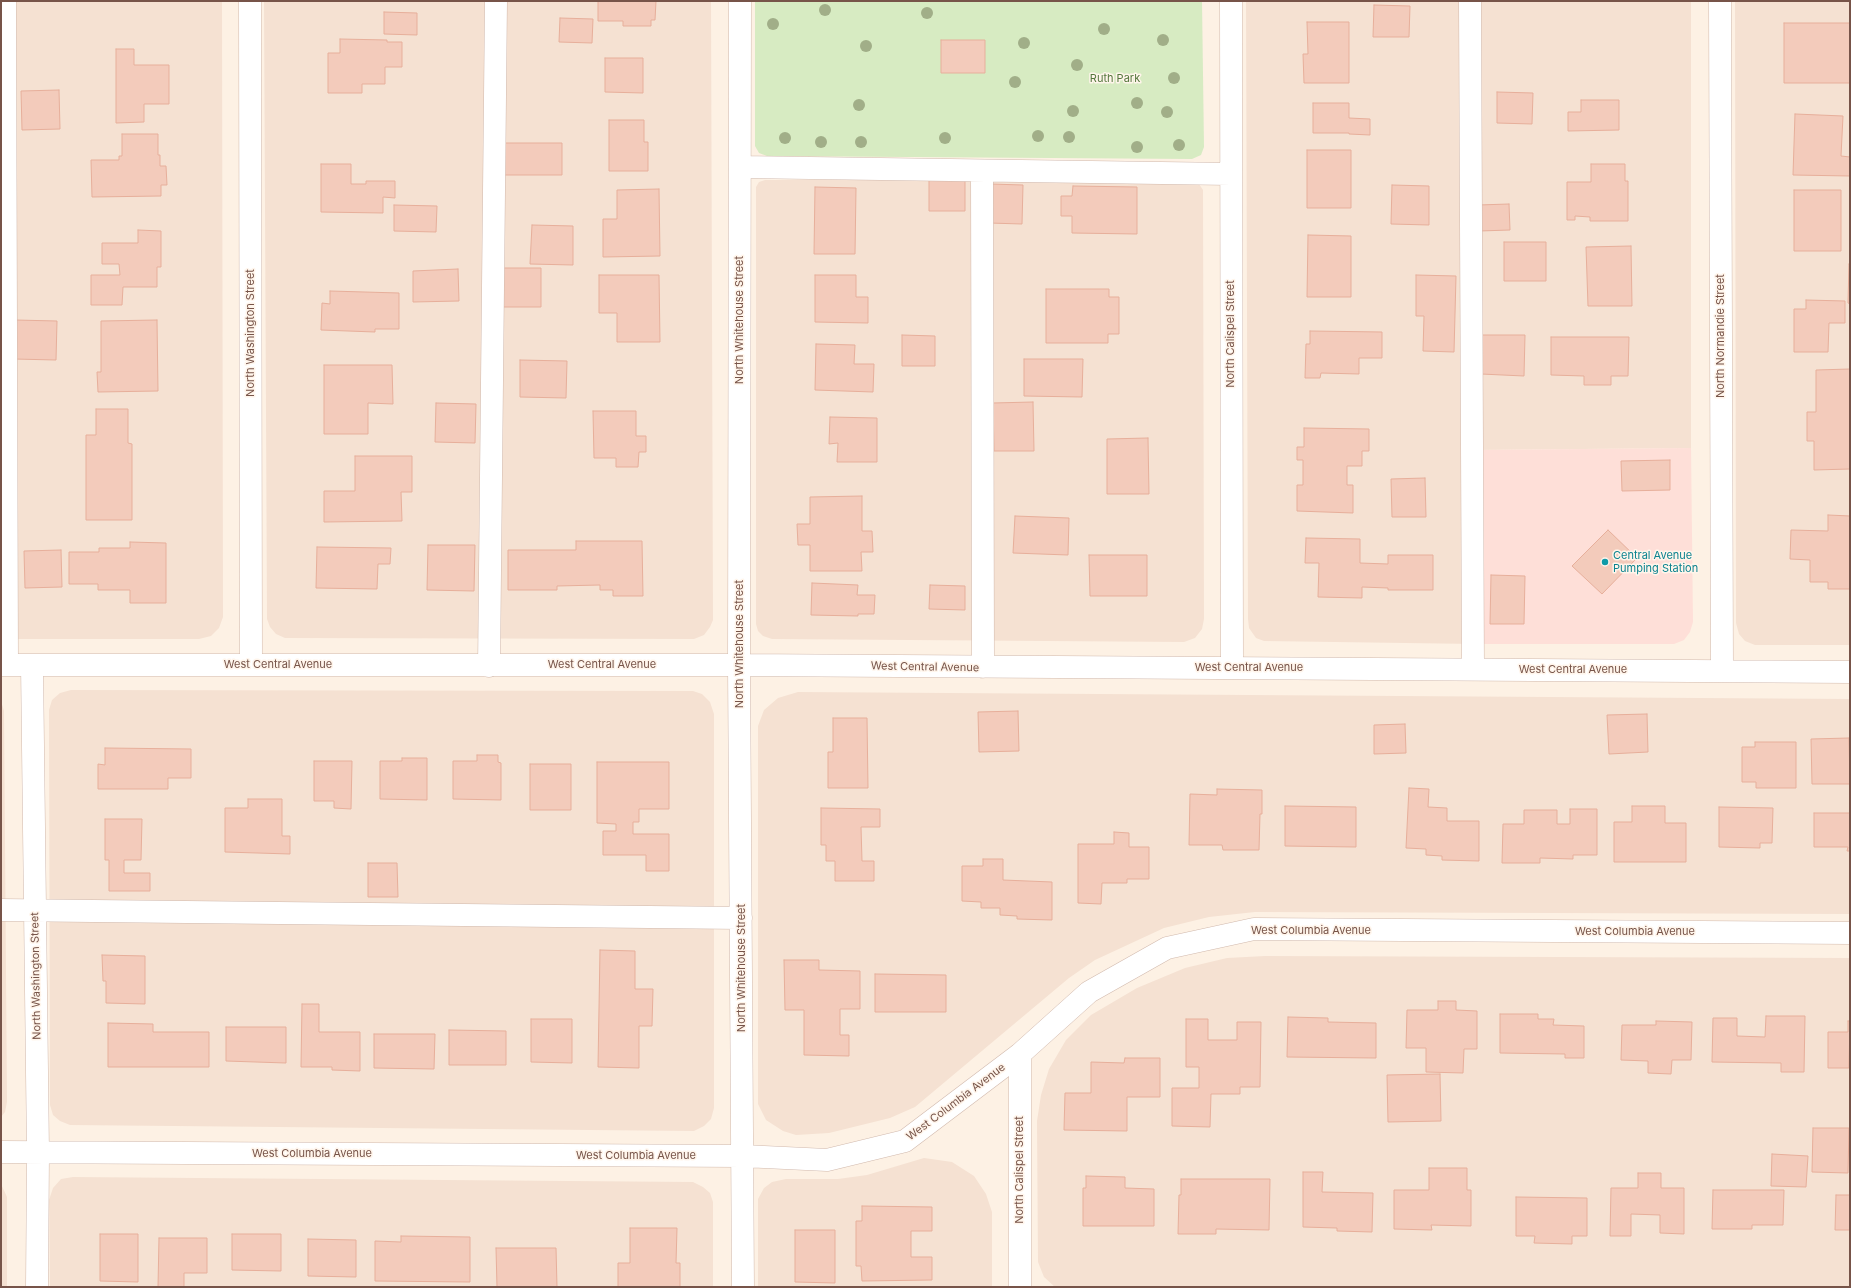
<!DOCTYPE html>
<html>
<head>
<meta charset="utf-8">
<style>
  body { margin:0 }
  #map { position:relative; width:1851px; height:1288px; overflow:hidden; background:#fdf1e4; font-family:Inter,sans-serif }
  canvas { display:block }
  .frame { position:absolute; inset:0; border:2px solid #775449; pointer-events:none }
</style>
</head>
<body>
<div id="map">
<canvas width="1851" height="1288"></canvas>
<div class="frame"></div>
</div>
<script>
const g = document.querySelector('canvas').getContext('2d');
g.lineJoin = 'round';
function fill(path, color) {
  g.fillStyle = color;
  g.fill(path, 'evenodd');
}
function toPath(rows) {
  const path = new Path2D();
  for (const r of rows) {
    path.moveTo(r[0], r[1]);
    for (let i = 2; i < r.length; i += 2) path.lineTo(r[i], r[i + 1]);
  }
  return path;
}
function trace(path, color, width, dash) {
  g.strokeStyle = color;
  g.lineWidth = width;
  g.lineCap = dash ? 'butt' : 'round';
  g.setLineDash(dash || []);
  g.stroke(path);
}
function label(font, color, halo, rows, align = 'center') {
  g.font = font + ' Inter,sans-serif';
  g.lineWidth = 3;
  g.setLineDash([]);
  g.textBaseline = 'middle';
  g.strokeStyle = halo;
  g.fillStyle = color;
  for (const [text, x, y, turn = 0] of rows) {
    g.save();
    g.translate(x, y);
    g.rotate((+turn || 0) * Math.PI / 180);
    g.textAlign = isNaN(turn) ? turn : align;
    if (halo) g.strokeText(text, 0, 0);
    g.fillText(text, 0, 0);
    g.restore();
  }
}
fill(toPath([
  [1,1,222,1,223,617,219,628,211,636,199,639,1,639],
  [264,1,711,1,713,620,710,627,704,635,694,639,285,638,276,634,270,627,267,619],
  [1246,1,1691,1,1691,448,1475,450,1476,644,1264,641,1256,638,1249,628,1248,619],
  [1735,1,1850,1,1850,645,1755,645,1745,641,1739,634,1736,623],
  [765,180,1192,180,1199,184,1203,190,1204,619,1202,629,1195,638,1184,642,772,639,763,636,758,631,756,624,756,187,759,182],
  [71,690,693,691,702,694,710,702,714,714,714,1108,711,1119,704,1126,694,1131,70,1125,60,1121,53,1115,50,1105,49,710,52,700,60,693],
  [798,692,1850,699,1850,914,1255,912,1209,917,1164,928,1095,960,1069,978,915,1107,890,1118,829,1133,796,1135,783,1131,766,1120,758,1104,758,726,764,710,778,698],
  [1,701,4,711,7,1102,5,1112,1,1117],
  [1265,956,1850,958,1850,1287,1055,1287,1044,1277,1038,1262,1037,1121,1041,1095,1049,1069,1066,1040,1091,1015,1137,988,1185,968,1227,958],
  [924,1158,952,1162,974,1176,986,1194,992,1212,992,1287,758,1287,758,1199,764,1188,772,1182,786,1179,838,1179,867,1175],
  [73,1177,693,1182,703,1187,710,1193,713,1202,713,1287,50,1287,49,1200,53,1188,61,1179],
  [1,1184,7,1197,7,1287,1,1287]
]), '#f5e1d2');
fill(toPath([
  [1691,448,1693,622,1690,632,1684,640,1674,644,1476,644,1475,450]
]), '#fedfd8');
fill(toPath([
  [755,1,1202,1,1204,147,1201,155,1192,159,767,156,759,153,755,146]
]), '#d7ebc2');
const building = toPath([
  [598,1,656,1,655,20,651,20,651,26,623,26,623,21,598,21,598,1],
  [1374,5,1410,6,1409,37,1373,37,1374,5],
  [384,12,417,13,417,35,384,34,384,12],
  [560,18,593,19,592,43,559,42,560,18],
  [1307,22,1349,22,1349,83,1304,83,1303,54,1308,54,1307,22],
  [1784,23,1850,23,1850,83,1784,83,1784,23],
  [340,39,387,40,387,42,402,42,402,67,385,67,385,84,362,84,362,93,328,93,328,53,340,53,340,39],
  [941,40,985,40,985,73,941,73,941,40],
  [116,49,134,49,134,65,169,65,169,104,144,104,144,122,116,123,116,49],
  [605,58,643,58,643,93,605,92,605,58],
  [59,90,60,129,22,130,21,91,59,90],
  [1497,92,1533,93,1532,124,1497,123,1497,92],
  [1581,100,1619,100,1619,130,1568,131,1568,112,1581,112,1581,100],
  [1313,103,1349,103,1349,118,1370,119,1370,135,1349,134,1349,133,1313,133,1313,103],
  [1795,114,1843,116,1841,156,1850,157,1850,176,1793,175,1795,114],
  [609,120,644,120,644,142,648,142,648,171,609,171,609,120],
  [122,134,158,134,158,155,160,155,160,166,166,166,167,185,161,185,161,196,92,197,91,160,119,160,119,156,122,156,122,134],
  [501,143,562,143,562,175,501,175,501,143],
  [1307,150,1351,150,1351,208,1307,208,1307,150],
  [321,164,351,164,351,184,366,184,366,181,395,181,395,198,383,197,383,213,321,212,321,164],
  [1591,164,1625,164,1625,181,1628,181,1628,221,1590,221,1590,217,1575,216,1575,220,1567,220,1567,182,1591,182,1591,164],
  [929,178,965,179,965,211,929,211,929,178],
  [990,184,1023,185,1022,224,989,223,990,184],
  [1392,185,1429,186,1429,225,1391,224,1392,185],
  [1073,186,1137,187,1137,234,1072,233,1072,216,1061,216,1061,196,1072,196,1073,186],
  [815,187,856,188,855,254,814,254,815,187],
  [659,189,660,256,603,257,603,219,617,219,617,190,659,189],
  [1794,190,1841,190,1841,251,1794,251,1794,190],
  [1509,204,1510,230,1479,231,1478,205,1509,204],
  [394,205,437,206,436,232,394,231,394,205],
  [532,225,573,226,573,265,530,264,532,225],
  [138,230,161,231,161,267,157,267,157,287,123,287,122,305,91,305,91,275,120,275,119,264,102,264,102,243,138,243,138,230],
  [1308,235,1351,236,1351,297,1307,297,1308,235],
  [1504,242,1546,242,1546,281,1504,281,1504,242],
  [1631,246,1632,306,1588,306,1586,247,1631,246],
  [1849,264,1850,264,1850,304,1848,303,1849,264],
  [500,268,541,268,541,307,500,307,500,268],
  [458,269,459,301,413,302,413,271,458,269],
  [599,275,659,275,660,342,617,342,617,313,599,313,599,275],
  [815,275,856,275,856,297,868,297,868,323,815,322,815,275],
  [1416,275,1456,276,1454,352,1423,351,1424,316,1416,316,1416,275],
  [1046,289,1109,289,1109,297,1119,297,1119,334,1108,334,1108,343,1046,343,1046,289],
  [330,291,399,293,399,329,375,329,375,332,321,330,322,303,330,304,330,291],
  [1806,300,1845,301,1845,323,1829,323,1828,352,1794,352,1794,309,1806,309,1806,300],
  [15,320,57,321,56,360,14,359,15,320],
  [157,320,158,391,98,392,97,372,101,372,101,321,157,320],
  [1310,331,1382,332,1382,358,1359,358,1359,374,1321,373,1320,378,1305,378,1306,344,1310,344,1310,331],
  [902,335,935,336,935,366,902,366,902,335],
  [1482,335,1525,335,1524,376,1481,374,1482,335],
  [1551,337,1629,337,1628,376,1611,376,1611,385,1584,385,1584,376,1551,375,1551,337],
  [816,344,855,345,854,364,874,364,873,392,815,390,816,344],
  [1024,359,1083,359,1082,397,1024,396,1024,359],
  [520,360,567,361,566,398,520,397,520,360],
  [324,365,392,365,393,404,368,403,368,434,324,434,324,365],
  [1850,369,1850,469,1814,470,1814,441,1807,441,1807,412,1816,412,1816,370,1850,369],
  [1033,402,1034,451,994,451,993,403,1033,402],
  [436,403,476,404,475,443,435,442,436,403],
  [96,409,128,409,128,443,132,444,132,520,86,520,86,435,96,435,96,409],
  [593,411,636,411,636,436,646,436,646,452,639,452,638,467,616,467,616,458,594,458,593,411],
  [830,417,877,418,877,462,837,462,838,443,829,444,830,417],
  [1304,428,1369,429,1369,451,1362,451,1362,466,1347,466,1347,485,1353,485,1353,513,1297,511,1297,485,1303,485,1303,460,1297,460,1297,447,1304,447,1304,428],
  [1148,438,1149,494,1107,494,1107,439,1148,438],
  [355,456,412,456,412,492,401,492,402,521,324,522,324,491,355,491,355,456],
  [1670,460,1670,490,1622,491,1621,461,1670,460],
  [1425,478,1426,517,1392,517,1391,479,1425,478],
  [862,496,862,531,872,531,873,552,861,552,862,571,810,571,810,545,798,545,797,524,810,524,810,497,862,496],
  [1828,515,1850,516,1850,589,1828,589,1828,582,1810,582,1810,560,1790,559,1791,530,1828,531,1828,515],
  [1015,516,1069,518,1068,555,1013,553,1015,516],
  [1608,530,1637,558,1602,594,1572,566,1608,530],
  [1306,538,1360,539,1360,563,1388,564,1388,555,1433,555,1433,590,1388,590,1388,588,1362,587,1362,598,1318,597,1319,563,1305,563,1306,538],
  [576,541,642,541,643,596,613,596,613,590,600,590,600,585,557,586,557,590,508,590,508,550,576,550,576,541],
  [130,542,166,543,166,603,130,603,130,590,98,590,98,584,69,584,69,552,99,552,99,548,130,548,130,542],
  [428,545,475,545,474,591,427,590,428,545],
  [317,547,391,548,390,564,378,564,377,589,316,588,317,547],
  [61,550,62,587,25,588,24,551,61,550],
  [1089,555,1147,555,1147,596,1090,596,1089,555],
  [1491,575,1525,576,1524,624,1490,624,1491,575],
  [812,583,858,585,857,595,875,595,874,614,858,614,858,616,811,615,812,583],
  [930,585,965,586,965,610,929,609,930,585],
  [1018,711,1019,751,979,752,978,712,1018,711],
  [1647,714,1648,752,1609,754,1607,715,1647,714],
  [833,718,867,718,868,788,828,788,828,752,833,752,833,718],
  [1405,724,1406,753,1374,754,1374,725,1405,724],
  [1849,738,1850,784,1812,784,1811,739,1849,738],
  [1755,742,1796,742,1796,788,1756,788,1756,782,1742,782,1742,747,1755,747,1755,742],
  [105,748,191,749,191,778,168,778,168,789,98,789,98,764,105,765,105,748],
  [477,755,498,755,498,762,501,763,501,800,453,799,453,761,477,761,477,755],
  [402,758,427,758,427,800,380,799,380,761,402,761,402,758],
  [314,761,352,761,351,809,334,808,334,801,314,801,314,761],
  [597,762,669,762,669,809,639,809,639,822,633,822,633,834,669,834,669,871,646,871,646,855,603,855,603,831,616,831,616,824,597,823,597,762],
  [530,764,571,764,571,810,530,810,530,764],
  [1409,788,1429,789,1428,807,1447,808,1447,821,1479,821,1479,861,1442,860,1442,856,1426,855,1426,849,1406,848,1409,788],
  [1217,789,1262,790,1262,814,1260,814,1259,850,1223,850,1222,845,1189,845,1190,794,1217,795,1217,789],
  [248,799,282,799,282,836,290,836,290,854,225,852,225,808,248,808,248,799],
  [1285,806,1356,807,1356,847,1285,846,1285,806],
  [1632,806,1665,806,1665,823,1686,823,1686,862,1614,862,1614,822,1632,822,1632,806],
  [1719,807,1773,808,1772,843,1760,843,1760,848,1719,847,1719,807],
  [821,808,880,809,880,827,861,827,862,861,874,861,874,881,835,881,835,861,826,861,826,845,821,845,821,808],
  [1570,809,1597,809,1597,855,1573,855,1573,859,1540,858,1540,863,1502,863,1503,824,1524,824,1524,810,1557,810,1557,824,1570,824,1570,809],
  [1814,813,1850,813,1850,851,1847,851,1848,847,1814,847,1814,813],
  [105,819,142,819,141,860,124,860,124,873,150,873,150,891,109,891,109,860,105,860,105,819],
  [1114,832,1129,833,1129,847,1149,847,1149,879,1127,879,1127,883,1102,883,1101,904,1078,903,1078,844,1114,844,1114,832],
  [983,859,1003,859,1003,880,1052,882,1052,920,1017,919,1017,916,1000,915,1000,908,981,908,981,902,962,901,962,866,983,866,983,859],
  [368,863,397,863,398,897,368,897,368,863],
  [600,950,635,951,635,989,653,989,652,1026,639,1026,639,1068,598,1067,600,950],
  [102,955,145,956,145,1004,106,1003,106,981,103,981,102,955],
  [784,960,819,960,819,970,860,971,860,1009,840,1009,840,1035,849,1035,849,1056,804,1055,804,1010,785,1010,784,960],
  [875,974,946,975,946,1012,875,1012,875,974],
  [1438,1001,1456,1001,1456,1010,1477,1011,1477,1049,1464,1049,1463,1073,1426,1072,1426,1048,1406,1048,1407,1010,1438,1010,1438,1001],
  [302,1004,319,1004,319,1032,360,1032,360,1071,332,1070,332,1067,301,1067,302,1004],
  [1500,1014,1538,1014,1538,1019,1554,1019,1553,1025,1584,1026,1584,1058,1565,1058,1565,1054,1500,1053,1500,1014],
  [1766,1016,1805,1016,1804,1072,1781,1072,1781,1063,1712,1062,1713,1018,1737,1018,1737,1036,1765,1037,1766,1016],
  [1288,1017,1328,1018,1328,1022,1376,1023,1376,1058,1287,1057,1288,1017],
  [531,1019,572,1019,572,1063,531,1062,531,1019],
  [1186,1019,1208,1019,1208,1040,1237,1040,1237,1022,1261,1022,1260,1087,1240,1087,1240,1094,1211,1094,1210,1127,1172,1126,1172,1088,1199,1088,1199,1067,1186,1067,1186,1019],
  [1656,1021,1692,1022,1691,1060,1672,1060,1671,1074,1648,1073,1648,1061,1621,1060,1622,1025,1656,1025,1656,1021],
  [1848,1021,1850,1021,1849,1068,1828,1068,1828,1032,1848,1032,1848,1021],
  [108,1023,153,1024,153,1032,209,1032,209,1067,108,1067,108,1023],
  [226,1027,286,1027,286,1063,226,1061,226,1027],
  [449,1030,506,1031,506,1065,449,1065,449,1030],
  [374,1034,435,1034,434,1069,374,1068,374,1034],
  [1125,1058,1160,1058,1160,1097,1127,1097,1127,1131,1064,1130,1065,1093,1091,1093,1091,1062,1124,1063,1125,1058],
  [1440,1074,1441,1121,1388,1122,1387,1075,1440,1074],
  [1813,1128,1849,1128,1848,1173,1812,1172,1813,1128],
  [1772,1154,1808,1156,1806,1187,1771,1186,1772,1154],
  [1429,1168,1467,1168,1467,1190,1471,1190,1471,1226,1431,1225,1432,1230,1394,1229,1394,1190,1429,1190,1429,1168],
  [1303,1172,1323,1172,1322,1192,1373,1193,1372,1232,1337,1231,1337,1228,1303,1227,1303,1172],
  [1638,1173,1661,1173,1661,1188,1684,1188,1684,1234,1660,1233,1660,1215,1631,1214,1631,1236,1610,1236,1611,1188,1638,1188,1638,1173],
  [1086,1176,1125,1177,1125,1188,1154,1189,1154,1226,1083,1226,1083,1188,1086,1188,1086,1176],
  [1181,1179,1270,1179,1269,1230,1216,1229,1216,1234,1178,1234,1179,1195,1181,1195,1181,1179],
  [1713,1190,1784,1190,1783,1225,1752,1225,1752,1229,1712,1229,1713,1190],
  [1836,1195,1850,1195,1850,1230,1835,1230,1836,1195],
  [1516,1197,1587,1198,1587,1236,1572,1236,1572,1244,1534,1243,1535,1236,1516,1236,1516,1197],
  [862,1206,932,1207,932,1231,911,1231,911,1257,932,1257,932,1280,862,1281,861,1266,856,1266,856,1221,862,1221,862,1206],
  [630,1228,677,1228,676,1263,680,1263,680,1287,618,1287,618,1263,630,1263,630,1228],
  [795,1230,835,1230,835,1283,795,1282,795,1230],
  [100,1234,138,1234,138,1282,100,1281,100,1234],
  [232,1234,281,1234,281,1271,232,1270,232,1234],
  [401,1236,470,1237,470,1282,375,1281,375,1241,401,1242,401,1236],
  [159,1238,207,1238,207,1273,184,1273,184,1287,158,1287,159,1238],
  [308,1239,356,1240,356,1277,308,1276,308,1239],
  [496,1248,556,1248,557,1287,497,1287,496,1248]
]);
fill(building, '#f3cbbb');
trace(building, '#e7af9b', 1);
const minor = toPath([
  [5,1,7,665],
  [250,1,251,665],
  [740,1,739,665,743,1287],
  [1231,1,1232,668],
  [1470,1,1473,669],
  [1720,1,1722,671],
  [740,167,1231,174],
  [982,171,983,667],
  [1,665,739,665,1850,672],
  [32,665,38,1153,37,1287],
  [489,666,496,1],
  [1,910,741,918],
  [1020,1054,1020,1287],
  [1,1152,743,1156,827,1160,905,1141,1020,1054,1089,992,1167,948,1254,929,1850,933]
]);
trace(minor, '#d1b9ad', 23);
trace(minor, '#fff', 22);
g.fillStyle = '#a1ae88';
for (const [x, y] of [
  [825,10],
  [927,13],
  [773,24],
  [1104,29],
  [1163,40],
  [1024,43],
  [866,46],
  [1077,65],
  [1174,78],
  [1015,82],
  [1137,103],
  [859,105],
  [1073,111],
  [1167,112],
  [1038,136],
  [1069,137],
  [785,138],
  [945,138],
  [821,142],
  [861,142],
  [1179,145],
  [1137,147]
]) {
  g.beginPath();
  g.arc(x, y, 6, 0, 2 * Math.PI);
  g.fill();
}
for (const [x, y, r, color] of [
  [1605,562,4,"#0f9aa8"]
]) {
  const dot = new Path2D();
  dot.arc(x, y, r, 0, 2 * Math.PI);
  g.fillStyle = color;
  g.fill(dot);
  trace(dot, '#fff5eb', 1.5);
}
label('11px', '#55773d', '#fff5eb', [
  ["Ruth Park",1115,79]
]);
label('11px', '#775449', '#fff5eb', [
  ["North Whitehouse Street",740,320,-90],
  ["North Washington Street",251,333,-90],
  ["North Calispel Street",1231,334,-90],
  ["North Normandie Street",1721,336,-90],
  ["North Whitehouse Street",740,644,-90],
  ["West Central Avenue",278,665],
  ["West Central Avenue",602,665],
  ["West Central Avenue",925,667,1],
  ["West Central Avenue",1249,668],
  ["West Central Avenue",1573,670],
  ["West Columbia Avenue",1311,931],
  ["West Columbia Avenue",1635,932],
  ["North Whitehouse Street",742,968,-90],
  ["North Washington Street",36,976,-91],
  ["West Columbia Avenue",956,1102,-37],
  ["West Columbia Avenue",312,1154],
  ["West Columbia Avenue",636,1156],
  ["North Calispel Street",1020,1170,-90]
]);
label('11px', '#0d838f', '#fff5eb', [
  ["Central Avenue",1613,556],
  ["Pumping Station",1613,569]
], 'left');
</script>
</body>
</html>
